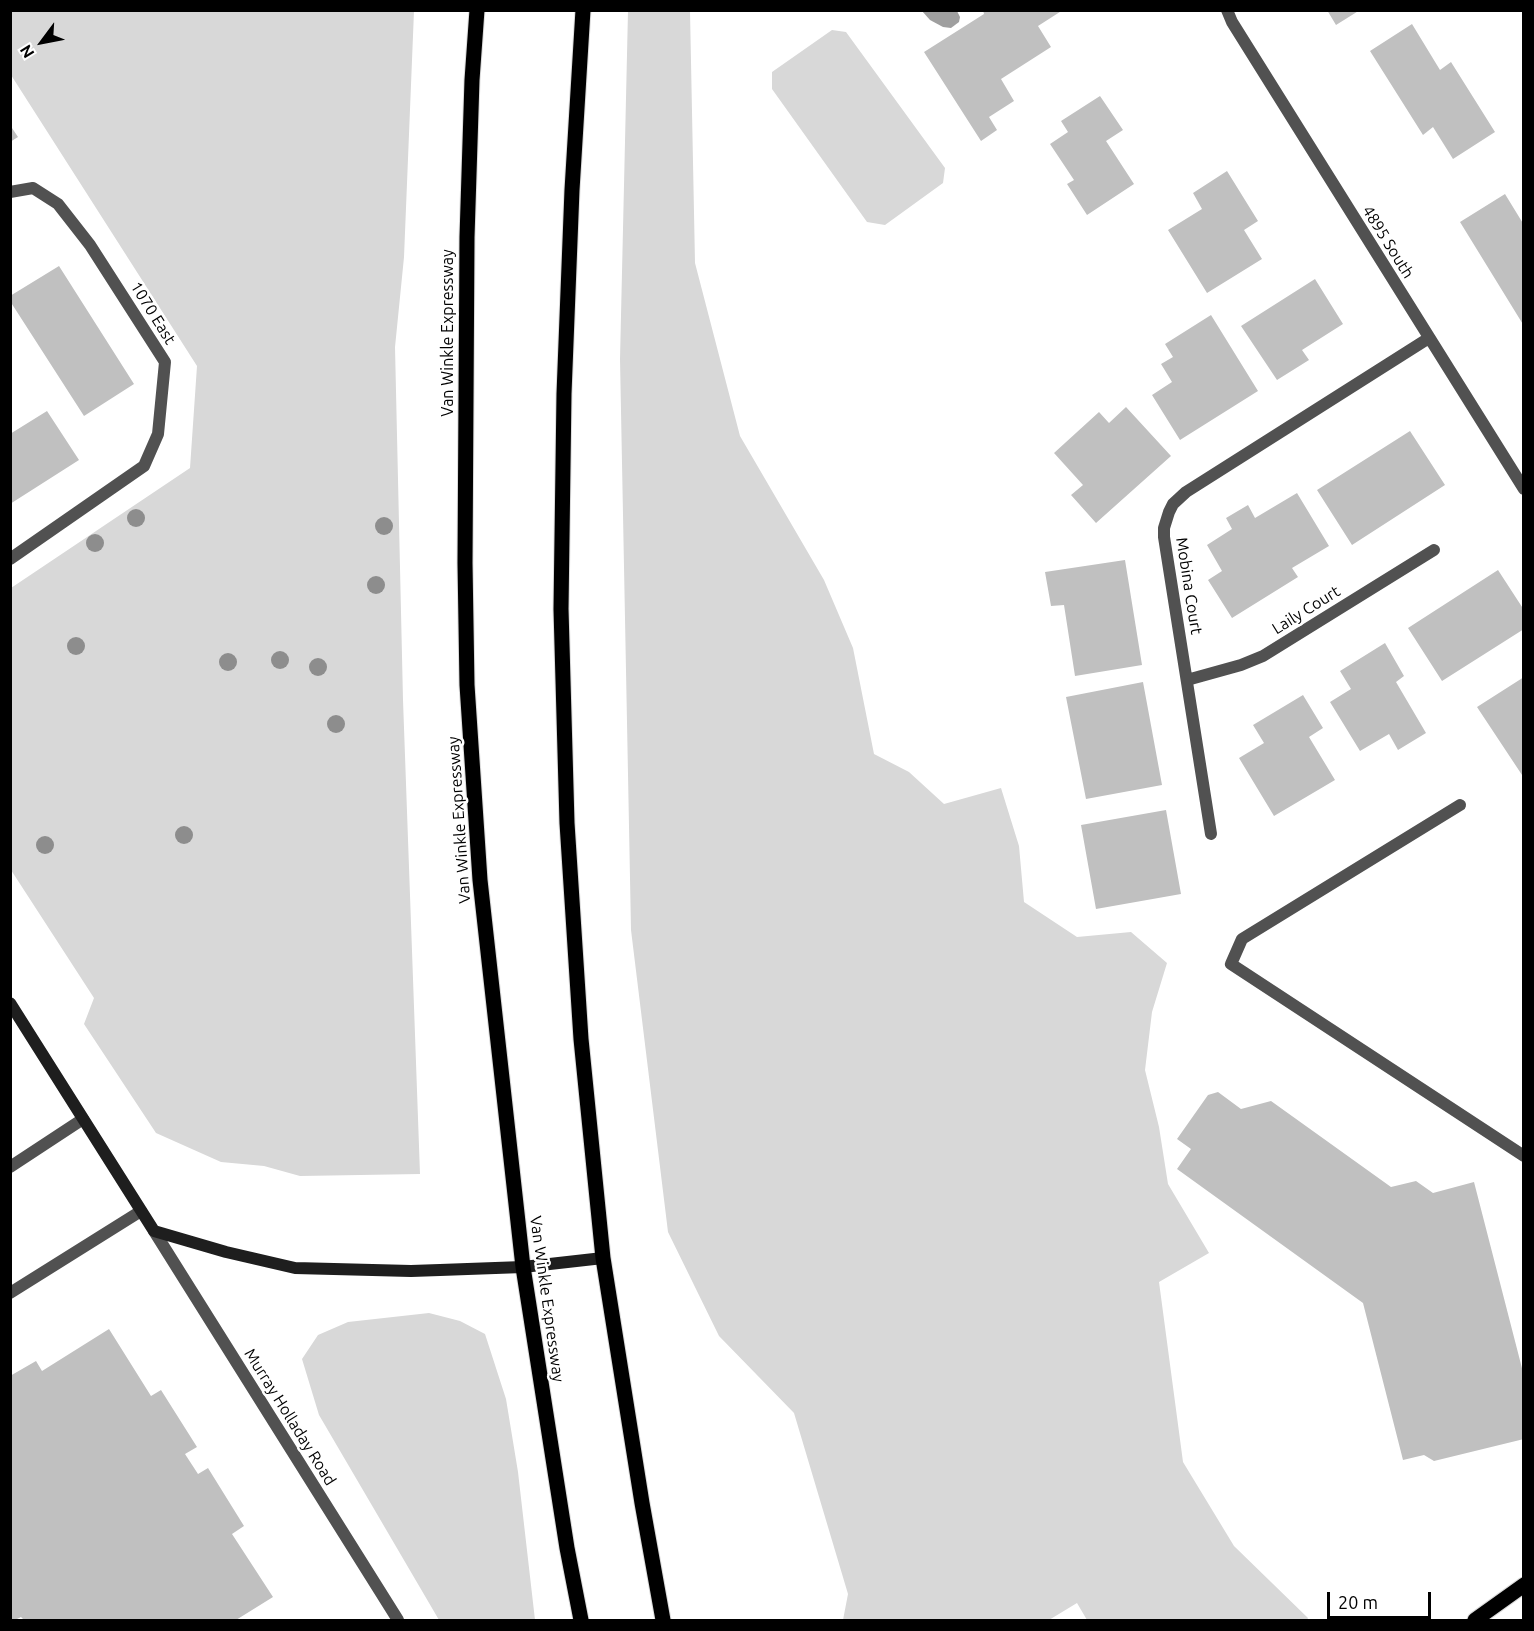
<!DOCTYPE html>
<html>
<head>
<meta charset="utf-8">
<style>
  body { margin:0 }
  #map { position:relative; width:1534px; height:1631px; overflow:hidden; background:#fff; font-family:Ubuntu,sans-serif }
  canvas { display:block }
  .frame { position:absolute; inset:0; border:12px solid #000; pointer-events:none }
  .north { position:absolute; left:12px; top:12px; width:60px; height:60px; -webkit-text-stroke:4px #fff; paint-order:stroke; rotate:238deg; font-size:16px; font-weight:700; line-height:24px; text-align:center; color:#000 }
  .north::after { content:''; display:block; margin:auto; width:21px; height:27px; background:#000; clip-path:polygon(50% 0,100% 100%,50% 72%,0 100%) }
  .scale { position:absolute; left:1327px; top:1592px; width:104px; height:27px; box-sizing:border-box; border:3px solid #000; border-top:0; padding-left:8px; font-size:18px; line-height:21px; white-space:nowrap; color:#000; -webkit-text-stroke:4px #fff; paint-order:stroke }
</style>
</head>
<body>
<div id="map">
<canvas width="1534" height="1631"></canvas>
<div class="frame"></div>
<div class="north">N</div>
<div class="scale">20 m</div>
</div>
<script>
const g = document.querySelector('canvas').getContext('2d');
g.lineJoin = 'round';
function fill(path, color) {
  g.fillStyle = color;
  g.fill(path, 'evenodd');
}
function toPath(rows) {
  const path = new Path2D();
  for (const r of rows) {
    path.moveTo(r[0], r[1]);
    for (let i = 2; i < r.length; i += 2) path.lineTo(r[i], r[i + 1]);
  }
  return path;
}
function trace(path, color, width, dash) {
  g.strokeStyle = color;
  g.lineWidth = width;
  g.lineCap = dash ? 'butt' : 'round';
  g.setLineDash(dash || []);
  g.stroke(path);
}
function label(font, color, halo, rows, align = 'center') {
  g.font = font + ' Ubuntu,sans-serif';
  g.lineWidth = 5;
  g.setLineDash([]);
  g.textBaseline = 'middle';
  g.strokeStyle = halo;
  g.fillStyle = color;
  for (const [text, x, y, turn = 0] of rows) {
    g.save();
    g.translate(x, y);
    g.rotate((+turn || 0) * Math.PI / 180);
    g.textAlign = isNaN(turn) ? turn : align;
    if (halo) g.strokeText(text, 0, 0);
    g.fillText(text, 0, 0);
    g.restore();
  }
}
fill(toPath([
  [11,10,414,11,404,257,395,347,403,700,420,1174,300,1176,264,1166,221,1162,156,1133,84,1024,94,998,11,870,11,588,190,468,197,366,11,75],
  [628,11,690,11,695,263,740,436,824,580,853,648,874,754,909,772,944,804,1001,788,1019,846,1024,902,1077,937,1131,932,1167,963,1152,1012,1145,1070,1159,1127,1168,1184,1209,1253,1159,1282,1183,1462,1234,1546,1308,1618,1307,1620,1087,1620,1077,1603,1049,1620,843,1620,848,1594,794,1413,719,1336,668,1232,631,930,620,359],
  [832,30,846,32,945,168,943,183,885,225,867,222,772,89,772,72],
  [429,1313,460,1321,485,1334,506,1399,518,1472,535,1620,439,1620,319,1415,302,1359,318,1335,348,1322]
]), '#d8d8d8');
fill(toPath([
  [922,11,957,11,960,17,959,22,951,28,943,27,930,20]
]), '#9f9f9f');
fill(toPath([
  [983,10,1063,10,1038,26,1051,47,1001,79,1014,101,989,117,997,130,981,141,924,52,984,14],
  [1327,10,1360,10,1336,25],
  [1412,24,1440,70,1451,62,1495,132,1453,159,1433,127,1423,135,1370,51],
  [1100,96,1123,130,1106,141,1134,184,1087,215,1067,184,1074,180,1050,144,1068,132,1061,121],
  [10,125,18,137,10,142],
  [1227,171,1258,221,1244,230,1262,259,1207,293,1168,230,1202,209,1193,193],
  [1505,194,1524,225,1524,326,1460,222],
  [59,266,134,384,84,416,10,301,10,296],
  [1315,279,1343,324,1302,350,1309,360,1277,380,1241,326],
  [1211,315,1258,391,1180,440,1152,395,1172,382,1161,364,1173,357,1165,344],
  [1126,407,1171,456,1096,523,1071,495,1083,485,1054,453,1099,412,1109,423],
  [47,411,79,460,10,504,10,434],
  [1410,431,1445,485,1352,545,1317,490],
  [1297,493,1329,546,1292,568,1298,577,1232,618,1208,580,1222,571,1207,545,1232,529,1226,518,1248,505,1255,518],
  [1125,560,1142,665,1075,676,1064,605,1051,606,1045,572],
  [1498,570,1524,610,1524,629,1442,681,1408,628],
  [1385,643,1404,676,1396,682,1426,733,1398,750,1389,734,1360,751,1330,702,1351,689,1340,671],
  [1524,677,1524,778,1477,707],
  [1143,682,1162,785,1086,799,1066,697],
  [1303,695,1323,728,1309,737,1335,780,1274,816,1239,758,1264,743,1253,725],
  [1166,810,1181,894,1096,909,1081,825],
  [1218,1092,1241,1109,1271,1101,1391,1187,1416,1181,1433,1193,1474,1182,1524,1376,1524,1439,1434,1461,1424,1455,1403,1460,1363,1303,1177,1169,1191,1149,1177,1139,1208,1095],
  [109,1329,151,1396,161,1390,197,1447,185,1454,198,1474,208,1468,244,1526,232,1534,273,1597,236,1620,24,1620,21,1617,15,1620,10,1619,10,1376,36,1361,42,1371]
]), '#c0c0c0');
const primary = toPath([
  [477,10,472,80,467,237,465,563,467,685,480,880,523,1267,567,1548,581,1620],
  [583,10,572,190,564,394,561,609,567,823,581,1039,603,1258,642,1503,663,1620],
  [1475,1620,1524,1585]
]);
trace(primary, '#dbdbdb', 17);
trace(toPath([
  [1460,805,1242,939,1231,964,1524,1156],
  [10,1167,83,1119],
  [10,1293,141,1211]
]), '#515151', 12);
trace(toPath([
  [1227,10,1232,22,1524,489],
  [10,192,33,188,58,204,90,245,165,362,158,434,144,466,10,559],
  [1187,680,1241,665,1263,656,1434,550],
  [1211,834,1164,537,1164,528,1169,512,1173,504,1186,492,1429,338],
  [154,1231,398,1620]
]), '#515151', 12);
trace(toPath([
  [10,1003,154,1231,226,1252,295,1268,411,1271,440,1270,523,1267,603,1258]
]), '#1e1e1e', 12);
trace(primary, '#000', 15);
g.fillStyle = '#8d8d8d';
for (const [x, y] of [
  [136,518],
  [384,526],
  [95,543],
  [376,585],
  [76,646],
  [280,660],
  [228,662],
  [318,667],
  [336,724],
  [184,835],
  [45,845]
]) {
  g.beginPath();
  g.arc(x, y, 9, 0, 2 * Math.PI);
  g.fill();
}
label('16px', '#000', '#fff', [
  ["4895 South",1388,242,58],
  ["1070 East",153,313,58],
  ["Van Winkle Expressway",448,333,-90],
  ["Mobina Court",1189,586,81],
  ["Laily Court",1306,610,-32],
  ["Van Winkle Expressway",459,820,-94],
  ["Van Winkle Expressway",547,1299,82],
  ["Murray Holladay Road",290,1417,58]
]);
</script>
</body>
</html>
